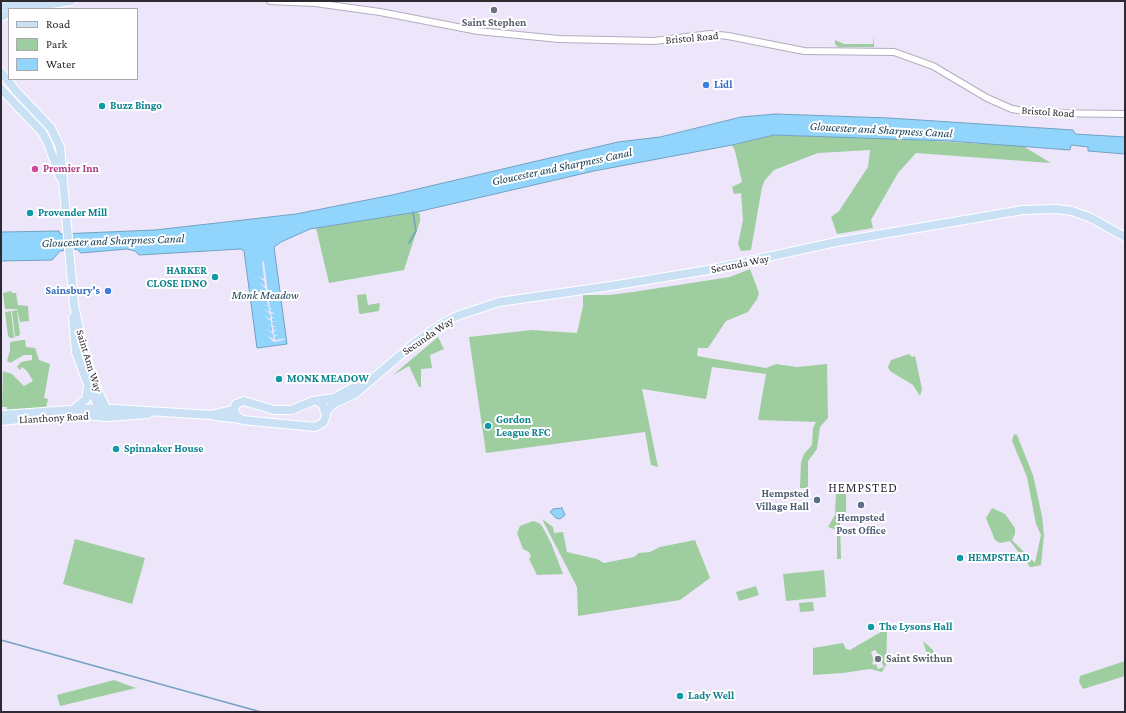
<!DOCTYPE html>
<html>
<head>
<meta charset="utf-8">
<style>
  body { margin:0 }
  #map { position:relative; width:1126px; height:713px; overflow:hidden; background:#ede6fa; font-family:"Crimson Pro",serif }
  canvas { display:block }
  .frame { position:absolute; inset:0; border:2px solid #2c2931; pointer-events:none }
  .legend { position:absolute; left:8px; top:8px; width:130px; height:72px; box-sizing:border-box; background:#fff; border:1px solid #aba9ad; margin:0; padding:5px 7px; list-style:none; font-size:12px; color:#2c2931 }
  .legend li { display:flex; align-items:center; gap:8px; height:20px }
  .legend b { width:20px; border:1px solid #aba9ad }
</style>
</head>
<body>
<div id="map">
<canvas width="1126" height="713"></canvas>
<div class="frame"></div>
<ul class="legend">
<li><b style="height:5px;background:#cae1f5"></b>Road</li>
<li><b style="height:11px;background:#9ecd9f"></b>Park</li>
<li><b style="height:11px;background:#91d5fd"></b>Water</li>
</ul>
</div>
<script>
const g = document.querySelector('canvas').getContext('2d');
g.lineJoin = 'round';
function fill(path, color) {
  g.fillStyle = color;
  g.fill(path, 'evenodd');
}
function toPath(rows) {
  const path = new Path2D();
  for (const r of rows) {
    path.moveTo(r[0], r[1]);
    for (let i = 2; i < r.length; i += 2) path.lineTo(r[i], r[i + 1]);
  }
  return path;
}
function trace(path, color, width, dash) {
  g.strokeStyle = color;
  g.lineWidth = width;
  g.lineCap = dash ? 'butt' : 'round';
  g.setLineDash(dash || []);
  g.stroke(path);
}
function label(font, color, halo, rows, align = 'center') {
  g.font = font + ' "Crimson Pro",serif';
  g.lineWidth = 4;
  g.setLineDash([]);
  g.textBaseline = 'middle';
  g.strokeStyle = halo;
  g.fillStyle = color;
  for (const [text, x, y, turn = 0] of rows) {
    g.save();
    g.translate(x, y);
    g.rotate((+turn || 0) * Math.PI / 180);
    g.textAlign = isNaN(turn) ? turn : align;
    if (halo) g.strokeText(text, 0, 0);
    g.fillText(text, 0, 0);
    g.restore();
  }
}
fill(toPath([
  [874,36,874,47,838,47,835,44,835,40,844,44,873,44],
  [774,135,878,138,1023,146,1051,163,916,153,898,173,871,220,873,228,837,234,831,217,839,211,868,167,870,150,818,153,774,170,765,180,762,187,751,250,741,251,738,244,743,220,741,193,734,194,732,187,742,182,735,151,732,145],
  [417,212,420,214,420,221,404,270,329,283,316,228],
  [750,269,759,293,757,299,748,312,726,321,708,348,698,348,697,356,766,368,776,364,797,367,827,364,828,418,820,427,817,449,808,461,808,488,800,488,801,462,804,454,812,445,813,428,816,422,758,420,766,374,712,367,706,399,642,389,658,467,651,465,645,432,486,453,469,337,532,330,577,333,583,306,583,295,609,295,633,292,730,277],
  [11,291,12,293,16,293,18,305,28,306,29,321,20,322,17,309,5,309,3,293],
  [366,294,368,305,380,303,379,311,361,314,359,313,357,295],
  [17,310,20,335,15,337,12,311],
  [11,311,14,338,10,338,8,336,5,312],
  [438,337,444,349,430,355,432,368,421,369,421,387,419,387,409,366,393,375],
  [22,340,25,340,26,347,35,348,39,360,50,364,44,398,48,399,46,408,7,410,7,407,2,407,3,371,12,374,24,386,33,381,27,371,22,367,20,370,17,367,21,362,32,360,32,355,24,355,10,363,7,361,10,350,10,342],
  [909,354,912,357,915,356,922,389,920,396,913,385,890,371,888,367,891,360],
  [1014,434,1017,435,1033,475,1042,516,1044,535,1041,565,1032,567,1030,567,1010,541,1000,543,995,540,986,518,992,508,1005,514,1015,528,1015,534,1012,540,1035,563,1041,535,1036,524,1027,477,1012,441],
  [836,492,846,492,846,516,842,516,840,524,841,559,837,559,837,530,828,527,835,515],
  [542,519,553,527,554,533,563,532,567,552,597,559,604,563,634,557,639,553,650,552,660,547,695,540,710,578,680,600,578,616,577,587],
  [533,521,539,523,542,526,551,543,563,574,537,575,529,559,531,557,529,552,523,549,517,533,520,526],
  [75,539,145,558,132,604,63,584],
  [824,570,826,597,786,601,783,574],
  [756,586,759,595,739,601,736,592],
  [813,602,814,611,800,612,799,603],
  [886,629,887,634,886,665,882,672,870,669,843,673,813,675,813,648,843,643,846,649,850,650],
  [875,650,883,660,881,661,884,667,878,669,876,664,873,665,872,662,874,661,871,652],
  [923,641,933,650,935,663,930,664],
  [1125,661,1125,676,1083,689,1079,682,1080,676],
  [114,680,136,688,60,706,57,695]
]), '#9ecd9f');
const water = toPath([
  [776,114,889,118,1073,130,1075,134,1125,137,1125,154,1088,151,1088,147,1071,145,1070,150,949,141,774,135,732,145,594,171,417,212,310,229,281,242,274,247,287,344,257,348,244,251,241,249,139,255,135,251,127,249,81,253,77,249,60,251,52,260,1,261,1,232,59,231,60,234,155,230,296,214,392,195,618,142,660,137,741,117,776,114],
  [562,508,565,515,560,519,556,518,550,512,553,509,562,508]
]);
fill(water, '#91d5fd');
trace(water, '#73a1c0', 1);
fill(toPath([
  [262,261,264,262,270,308,274,308,270,309,271,312,275,313,271,314,272,317,276,317,272,318,272,321,276,321,272,322,273,326,277,326,273,327,274,330,278,331,274,331,274,335,279,335,275,336,275,340,286,338,283,340,274,342,267,336,274,339,273,334,266,329,272,332,272,327,265,322,271,326,271,321,264,316,271,319,270,314,263,309,269,312,269,307,262,303,268,306,267,301,261,296,267,299,267,294,260,289,266,292,265,288,259,283,265,286,264,281,258,276,264,279]
]), '#ede6fa');
trace(toPath([
  [409,243,416,231,413,212],
  [1,640,261,712]
]), '#73a1c0', 1.5);
const minor = toPath([
  [270,1,315,3,380,12,478,31,559,39,654,41,710,34,728,36,804,51,894,52,933,66,987,98,1012,109,1037,113,1125,114]
]);
const major = toPath([
  [1,7,35,1],
  [20,9,71,1],
  [1,17,9,13],
  [1,72,16,91,51,128,60,147,74,305,83,348,95,385,106,408,106,417],
  [1,89,42,132,47,141,60,177],
  [73,318,76,352,88,385,101,411],
  [317,401,323,405,326,416,323,423,315,427,242,420,236,415,234,410,236,404,244,401,274,410,292,410,313,401,334,398,360,384],
  [74,409,86,399,88,386],
  [326,412,333,404,355,394,412,345,440,325,457,316,499,302,611,286,708,270,836,242,1023,210,1056,209,1072,211,1091,218,1125,237],
  [72,414,106,417,148,414],
  [1,415,99,408,211,415,234,410],
  [215,416,241,419],
  [1,421,39,417]
]);
trace(minor, '#b3acbf', 8);
trace(major, '#fff', 10);
trace(minor, '#fff', 6);
trace(major, '#cae1f5', 8);
for (const [x, y, r, color] of [
  [494,10,4,"#6b7280"],
  [706,85,4,"#3f7fe0"],
  [102,106,4,"#0f9aa8"],
  [35,169,4,"#d1479c"],
  [30,213,4,"#0f9aa8"],
  [215,277,4,"#0f9aa8"],
  [108,291,4,"#3f7fe0"],
  [279,379,4,"#0f9aa8"],
  [488,426,4,"#0f9aa8"],
  [116,449,4,"#0f9aa8"],
  [817,500,4,"#5c6f8a"],
  [861,505,4,"#5c6f8a"],
  [960,558,4,"#0f9aa8"],
  [871,627,4,"#0f9aa8"],
  [878,659,4,"#6b7280"],
  [680,696,4,"#0f9aa8"]
]) {
  const dot = new Path2D();
  dot.arc(x, y, r, 0, 2 * Math.PI);
  g.fillStyle = color;
  g.fill(dot);
  trace(dot, '#fff', 1.5);
}
label('bold 11px', '#5b616d', '#fff', [
  ["Saint Stephen",494,23],
  ["Saint Swithun",886,659,"left"]
]);
label('11px', '#2c2931', '#fff', [
  ["Bristol Road",692,38,-5],
  ["Bristol Road",1048,112,4],
  ["Secunda Way",740,264,-11],
  ["Secunda Way",428,336,-34],
  ["Saint Ann Way",89,361,73],
  ["Llanthony Road",54,418,-3]
]);
label('bold 11px', '#366cbe', '#fff', [
  ["Lidl",714,85],
  ["Sainsbury's",100,291,"right"]
], 'left');
label('bold 11px', '#0d838f', '#fff', [
  ["Buzz Bingo",110,106],
  ["Provender Mill",38,213],
  ["HARKER",207,271,"right"],
  ["CLOSE IDNO",207,284,"right"],
  ["MONK MEADOW",287,379],
  ["Gordon",496,420],
  ["League RFC",496,433],
  ["Spinnaker House",124,449],
  ["HEMPSTEAD",968,558],
  ["The Lysons Hall",879,627],
  ["Lady Well",688,696]
], 'left');
label('bold 11px', '#b23c85', '#fff', [
  ["Premier Inn",43,169]
], 'left');
label('bold 11px', '#4e5e75', '#fff', [
  ["Hempsted",809,494],
  ["Village Hall",809,507],
  ["Hempsted",861,518,"center"],
  ["Post Office",861,531,"center"]
], 'right');
label('italic 12px', '#1e4459', '#fff', [
  ["Gloucester and Sharpness Canal",881,130,3],
  ["Gloucester and Sharpness Canal",562,167,-12],
  ["Gloucester and Sharpness Canal",113,241,-2],
  ["Monk Meadow",265,295]
]);
g.letterSpacing = '1px';
label('13px', '#322c3b', '#fff', [
  ["HEMPSTED",863,488]
]);
g.letterSpacing = '0px';
</script>
</body>
</html>
